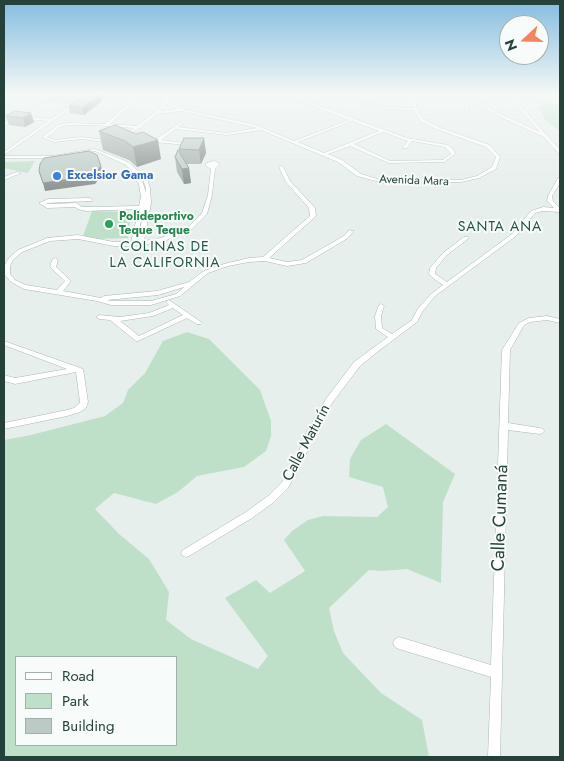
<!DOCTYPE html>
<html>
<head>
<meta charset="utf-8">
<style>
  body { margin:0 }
  #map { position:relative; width:564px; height:761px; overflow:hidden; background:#e6efeb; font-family:Jost,sans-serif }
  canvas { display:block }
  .frame { position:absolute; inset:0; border:5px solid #24423a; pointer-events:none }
  .legend { position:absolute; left:15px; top:656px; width:162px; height:90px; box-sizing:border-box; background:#f7fbf9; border:1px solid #a3b1ad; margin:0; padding:6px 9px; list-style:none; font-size:15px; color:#24423a }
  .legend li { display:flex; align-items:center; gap:10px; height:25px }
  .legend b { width:25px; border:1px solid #a3b1ad }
  .north { position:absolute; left:499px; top:15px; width:50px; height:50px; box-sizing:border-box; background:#f7fbf9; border:1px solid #a3b1ad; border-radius:50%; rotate:249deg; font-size:14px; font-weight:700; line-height:20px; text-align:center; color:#24423a }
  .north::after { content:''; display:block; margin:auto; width:18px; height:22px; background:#f4845f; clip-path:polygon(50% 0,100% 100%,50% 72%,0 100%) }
</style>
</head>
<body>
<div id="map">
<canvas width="564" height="761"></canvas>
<div class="frame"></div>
<ul class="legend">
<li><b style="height:6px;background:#fff"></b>Road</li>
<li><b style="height:14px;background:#bfe0c8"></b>Park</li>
<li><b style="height:14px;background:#bbcac4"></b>Building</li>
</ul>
<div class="north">N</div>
</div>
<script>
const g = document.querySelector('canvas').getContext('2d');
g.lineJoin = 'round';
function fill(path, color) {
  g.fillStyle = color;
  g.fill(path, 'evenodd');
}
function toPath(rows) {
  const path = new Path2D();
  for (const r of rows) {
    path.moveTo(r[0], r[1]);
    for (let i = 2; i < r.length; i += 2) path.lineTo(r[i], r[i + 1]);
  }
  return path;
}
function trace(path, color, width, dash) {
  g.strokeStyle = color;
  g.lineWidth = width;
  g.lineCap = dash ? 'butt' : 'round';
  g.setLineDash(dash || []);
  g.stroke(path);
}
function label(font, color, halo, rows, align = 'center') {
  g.font = font + ' Jost,sans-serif';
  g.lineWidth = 4;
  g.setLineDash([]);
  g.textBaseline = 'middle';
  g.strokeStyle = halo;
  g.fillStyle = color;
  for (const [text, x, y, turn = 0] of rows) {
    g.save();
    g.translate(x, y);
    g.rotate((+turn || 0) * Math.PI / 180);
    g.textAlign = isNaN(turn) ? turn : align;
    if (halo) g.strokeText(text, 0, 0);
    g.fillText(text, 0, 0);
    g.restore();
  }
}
fill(toPath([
  [58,93,64,93,83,95,69,104,44,102],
  [544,103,560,105,560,131,546,121,539,107],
  [35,161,28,173,4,168,4,162],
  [92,211,131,212,128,238,96,239,83,236],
  [187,332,209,339,260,390,271,421,271,436,266,451,244,467,197,476,178,492,156,504,114,493,95,509,119,534,149,559,169,592,166,620,191,639,258,669,268,656,225,598,256,580,270,593,305,571,284,540,292,531,308,520,323,516,377,517,388,507,383,487,349,477,350,459,361,440,386,424,455,474,443,502,441,583,407,569,382,571,369,570,329,608,334,631,343,653,381,693,422,720,429,757,4,757,4,440,31,435,105,416,123,403,128,390,145,373,163,341],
  [176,657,176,745,16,745,16,657]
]), '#bfe0c8');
const minor = toPath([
  [14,93,50,94,56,93,20,116,51,119,89,93,93,93,4,155,4,152,48,121,17,118,4,126,4,123,12,118,4,117,4,115,16,116,47,96,23,95,8,104,4,104,4,102,6,102,19,94,14,93],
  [145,93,149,93,138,99,110,124,137,126,155,112,165,102,162,98,149,93,154,93,164,96,168,101,182,109,256,125,294,141,349,120,302,102,305,97,317,93,322,93,307,99,306,101,407,138,448,145,454,150,455,154,444,162,389,163,350,146,328,154,342,160,361,174,384,181,461,180,477,176,492,167,496,157,486,147,436,129,420,121,414,110,387,109,362,103,364,102,387,107,413,108,409,93,413,93,417,109,423,119,438,127,490,145,500,157,496,169,479,178,461,182,384,183,357,176,338,162,261,130,227,135,176,129,161,140,184,143,186,144,186,145,155,142,155,140,181,122,183,123,178,127,227,133,257,128,182,111,157,114,142,126,141,128,139,128,124,139,123,139,123,137,134,128,93,125,68,125,60,127,47,137,54,140,82,137,112,141,112,142,110,143,82,139,54,142,42,137,58,125,68,123,105,124,136,97,145,93],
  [167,104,177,109,160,111,167,104],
  [352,121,379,131,324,153,298,142,352,121],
  [383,132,408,141,403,147,403,148,407,148,412,141,445,147,451,154,443,160,390,161,354,144,383,132],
  [463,93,467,93,498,113,540,132,514,103,508,93,512,93,517,102,560,150,560,153,558,153,544,137,496,115,474,100,473,102,474,110,471,111,469,102,471,99,463,93],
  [95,149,128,162,147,179,150,188,151,203,144,241,161,238,188,227,202,213,208,195,211,169,206,166,206,163,215,161,220,164,215,169,212,195,207,214,192,229,162,242,133,246,114,246,78,239,50,241,22,252,13,260,10,266,10,274,15,280,26,285,57,290,65,281,50,267,52,260,55,258,58,260,56,267,71,281,63,291,101,298,104,296,157,291,189,282,204,271,224,264,249,258,263,257,310,216,309,208,286,182,279,167,281,166,283,167,290,181,315,208,316,216,269,258,287,262,302,260,344,236,349,230,354,231,348,238,306,263,287,266,265,261,249,262,228,266,208,273,180,296,151,305,111,305,97,301,24,289,11,282,4,274,4,266,9,258,18,250,47,238,78,235,114,242,131,242,139,209,86,211,78,209,75,207,47,208,39,203,48,199,90,198,93,200,92,201,46,203,48,204,76,203,82,207,86,207,139,206,141,197,139,184,130,173,134,172,143,183,146,193,146,188,143,180,124,164,95,151,52,158,4,158,4,156,52,156,95,149],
  [144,209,138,241,136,241,144,209],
  [184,287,176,294,151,301,111,301,107,300,158,295,184,287],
  [17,172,21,173,4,180,4,177,17,172],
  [558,178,560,178,560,183,552,196,553,201,560,208,560,212,543,211,535,213,516,236,435,296,422,312,417,322,377,352,360,366,332,403,315,431,306,454,288,488,274,502,252,518,189,556,186,557,183,556,181,553,183,550,246,512,268,496,282,482,298,454,307,431,326,399,354,362,388,337,376,329,375,316,379,305,381,304,384,306,381,316,382,328,392,334,412,320,417,310,431,294,443,285,433,278,429,274,430,268,443,253,464,237,468,237,469,238,447,255,436,268,435,274,447,282,512,234,531,211,543,207,554,208,547,201,548,196,558,178],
  [169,300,201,322,202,323,201,324,197,324,187,318,138,341,136,341,110,320,99,319,96,317,99,315,120,317,149,313,169,305,166,302,169,300],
  [173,308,183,315,139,336,120,321,153,316,173,308],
  [547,316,560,319,560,323,547,320,530,322,524,325,510,350,508,423,540,428,543,429,544,431,543,433,540,434,508,430,500,757,488,757,491,677,399,649,395,647,393,643,395,639,399,637,491,665,502,350,519,323,529,318,547,316],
  [4,341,83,369,88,402,86,408,80,412,67,416,4,429,4,423,67,410,74,408,79,404,80,402,76,372,15,384,4,381,4,375,15,378,67,369,4,345,4,341]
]);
trace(minor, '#a8b8b2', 1);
fill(minor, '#fff');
fill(toPath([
  [105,96,102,98,102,101,84,115,70,113,69,106],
  [31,113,34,122,25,127,9,125,6,116],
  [115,125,161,159,137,167,129,160,103,150,99,131],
  [204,138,206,153,201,164,186,164,189,168,191,183,184,184,177,172,175,157,179,151,179,149]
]), '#a1aea9');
fill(toPath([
  [99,93,104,93,105,96,102,98,102,101,84,115,82,108],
  [31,113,34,122,25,127,23,118],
  [204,138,206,153,201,164,199,150],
  [158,140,161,159,137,167,133,147],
  [101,166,103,174,95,184,45,191,43,183],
  [189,168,191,183,184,184,182,169]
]), '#838d89');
const building = toPath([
  [88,93,99,93,97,94,101,95,82,108,69,106,88,93],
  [14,111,31,113,23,118,6,116,14,111],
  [115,125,136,134,143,132,158,140,133,147,125,141,99,131,115,125],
  [184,138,204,138,199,150,179,149,184,138],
  [178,150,189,168,182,169,175,157,178,150],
  [89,151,97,155,101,166,93,176,43,183,39,171,40,164,44,158,89,151]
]);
fill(building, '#bbcac4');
trace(building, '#838d89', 1);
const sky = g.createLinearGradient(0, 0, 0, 199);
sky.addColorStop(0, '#84bce0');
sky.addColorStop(0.47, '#f4f8f6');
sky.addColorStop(1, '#f4f8f600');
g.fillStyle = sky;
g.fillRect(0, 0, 564, 199);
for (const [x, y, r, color] of [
  [57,176,5,"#3f7fe0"],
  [109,224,5,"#2e9e5b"]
]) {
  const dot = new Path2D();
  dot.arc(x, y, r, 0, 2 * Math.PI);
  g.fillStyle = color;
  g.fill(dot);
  trace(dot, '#f7fbf9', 2);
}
label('bold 12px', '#366cbe', '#f7fbf9', [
  ["Excelsior Gama",67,176]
], 'left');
label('12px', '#24423a', '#f7fbf9', [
  ["Avenida Mara",414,181,2]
]);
label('bold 12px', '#27864d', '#f7fbf9', [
  ["Polideportivo",119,217],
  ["Teque Teque",119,231]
], 'left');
g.letterSpacing = '1px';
label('14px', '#1f5548', '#f7fbf9', [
  ["SANTA ANA",500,228],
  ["COLINAS DE",165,248],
  ["LA CALIFORNIA",165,264]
]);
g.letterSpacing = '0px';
label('15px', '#24423a', '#f7fbf9', [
  ["Calle Maturín",307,443,-62]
]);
label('18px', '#24423a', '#f7fbf9', [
  ["Calle Cumaná",501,518,-88]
]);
</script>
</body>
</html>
